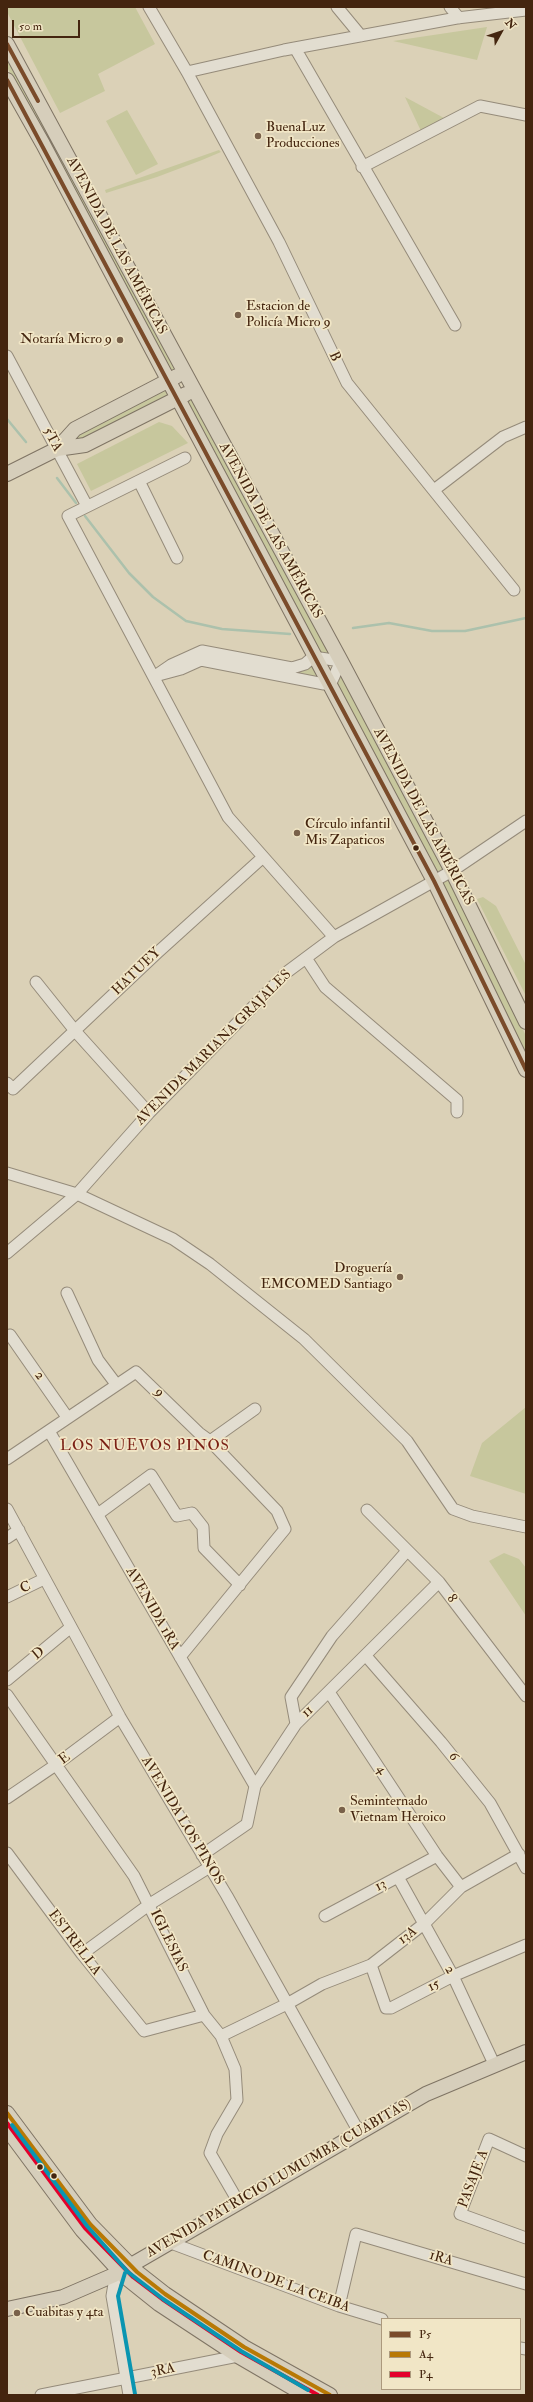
<!DOCTYPE html>
<html>
<head>
<meta charset="utf-8">
<style>
  body { margin:0 }
  #map { position:relative; width:533px; height:2402px; overflow:hidden; background:#dbd1b7; font-family:"IM FELL Double Pica",serif }
  canvas { display:block }
  .frame { position:absolute; inset:0; border:8px solid #44250f; pointer-events:none }
  .legend { position:absolute; left:381px; top:2318px; width:140px; height:72px; box-sizing:border-box; background:#f1e6c6; border:1px solid #ac997d; margin:0; padding:5px 7px; list-style:none; font-size:12px; color:#44250f }
  .legend li { display:flex; align-items:center; gap:8px; height:20px }
  .legend b { width:20px; border:1px solid #ac997d }
  .north { position:absolute; left:481px; top:12px; width:40px; height:40px; -webkit-text-stroke:3px #f1e6c6; paint-order:stroke; rotate:50deg; font-size:11px; font-weight:700; line-height:16px; text-align:center; color:#44250f }
  .north::after { content:''; display:block; margin:auto; width:14px; height:18px; background:#44250f; clip-path:polygon(50% 0,100% 100%,50% 72%,0 100%) }
  .scale { position:absolute; left:12px; top:20px; width:68px; height:18px; box-sizing:border-box; border:2px solid #44250f; border-top:0; padding-left:5px; font-size:12px; line-height:14px; white-space:nowrap; color:#44250f; -webkit-text-stroke:3px #f1e6c6; paint-order:stroke }
</style>
</head>
<body>
<div id="map">
<canvas width="533" height="2402"></canvas>
<div class="frame"></div>
<ul class="legend">
<li><b style="height:5px;background:#7a4b2a"></b>P5</li>
<li><b style="height:5px;background:#b87905"></b>A4</li>
<li><b style="height:5px;background:#e4002b"></b>P4</li>
</ul>
<div class="north">N</div>
<div class="scale">50 m</div>
</div>
<script>
const g = document.querySelector('canvas').getContext('2d');
g.lineJoin = 'round';
function fill(path, color) {
  g.fillStyle = color;
  g.fill(path, 'evenodd');
}
function toPath(rows) {
  const path = new Path2D();
  for (const r of rows) {
    path.moveTo(r[0], r[1]);
    for (let i = 2; i < r.length; i += 2) path.lineTo(r[i], r[i + 1]);
  }
  return path;
}
function trace(path, color, width, dash) {
  g.strokeStyle = color;
  g.lineWidth = width;
  g.lineCap = dash ? 'butt' : 'round';
  g.setLineDash(dash || []);
  g.stroke(path);
}
function label(font, color, halo, rows, align = 'center') {
  g.font = font + ' "IM FELL Double Pica",serif';
  g.lineWidth = 3.5;
  g.setLineDash([]);
  g.textBaseline = 'middle';
  g.strokeStyle = halo;
  g.fillStyle = color;
  for (const [text, x, y, turn = 0] of rows) {
    g.save();
    g.translate(x, y);
    g.rotate((+turn || 0) * Math.PI / 180);
    g.textAlign = isNaN(turn) ? turn : align;
    if (halo) g.strokeText(text, 0, 0);
    g.fillText(text, 0, 0);
    g.restore();
  }
}
fill(toPath([
  [7,7,135,7,155,44,98,74,105,91,60,113,7,12],
  [487,27,477,60,393,41],
  [7,54,176,370,170,373,7,67],
  [405,97,444,118,421,131],
  [127,110,158,164,136,175,106,121],
  [219,150,221,152,202,160,157,177,106,193,105,190],
  [166,389,170,395,83,439,72,441,80,433],
  [192,397,332,655,321,654,186,400],
  [159,422,172,426,188,443,91,491,77,464],
  [203,654,293,672,313,662,322,680],
  [340,672,444,869,436,873,336,682],
  [450,879,526,1036,526,1056,442,883],
  [483,897,496,906,526,965,526,996,477,899],
  [526,1407,526,1494,470,1476,482,1443],
  [504,1553,519,1559,526,1568,526,1616,489,1561]
]), '#c7c79d');
trace(toPath([
  [7,419,26,442],
  [57,478,76,503],
  [85,516,129,573,153,597,186,621,222,629,290,634],
  [353,628,389,623,432,631,465,631,526,618]
]), '#acc1ac', 2.5);
const minor = toPath([
  [149,7,187,72,279,242,347,383,514,590],
  [337,7,361,36],
  [450,7,459,18],
  [295,48,455,325],
  [187,72,284,50,457,18,526,10],
  [362,167,480,106,526,115],
  [7,356,87,506],
  [185,458,68,516,228,817,334,937],
  [139,481,177,558],
  [434,490,503,437,526,427],
  [202,651,292,668,305,664,313,657,341,661,331,683,324,684,201,660,181,669,155,676,171,665,202,651],
  [306,958,325,987,457,1100,457,1112],
  [36,982,76,1032,149,1113],
  [7,1083,13,1089,157,953,262,858],
  [7,1173,77,1194,173,1239,210,1264,304,1339,407,1441,453,1509,472,1516,526,1527],
  [7,1253,77,1194,149,1113,287,972,334,937,452,871,526,821],
  [67,1293,98,1360,116,1384],
  [10,1335,67,1417],
  [49,1431,255,1786],
  [210,1441,255,1409],
  [7,1459,136,1372,199,1433,210,1441,277,1511,285,1529,180,1657],
  [7,1509,120,1717,227,1896,359,2132],
  [367,1510,439,1582,526,1696],
  [98,1514,151,1475,177,1516,192,1513,203,1527,204,1548,240,1585],
  [7,1538,19,1530],
  [7,1597,44,1579],
  [366,1656,441,1742,490,1803,526,1868],
  [7,1680,71,1627],
  [329,1692,437,1856,461,1887],
  [7,1695,134,1876,204,2015,221,2036,235,2069,237,2100,217,2134,210,2153,239,2203],
  [296,1724,291,1697,332,1636,407,1551],
  [7,1798,57,1764,120,1717],
  [7,1853,82,1954,144,2031,204,2015],
  [202,1855,247,1824,255,1786,296,1724,439,1582],
  [398,1877,453,1976,495,2066],
  [325,1916,437,1856],
  [82,1954,150,1904,208,1868],
  [371,1965,386,2008,391,2008,453,1976,526,1945],
  [221,2036,287,2004,322,1984,371,1965,425,1923,461,1887,519,1854],
  [526,2156,489,2139,460,2214,526,2238],
  [171,2243,339,2306,382,2319],
  [119,2271,114,2284,112,2296,129,2395],
  [339,2306,356,2234,526,2284],
  [520,2348,526,2349],
  [41,2395,238,2356]
]);
const major = toPath([
  [7,44,341,661,452,871,526,1022],
  [7,80,43,144,434,881,526,1070],
  [177,376,75,429,57,449,85,445,186,394],
  [7,474,57,449],
  [7,2113,90,2224,137,2272,165,2294,244,2347,330,2395],
  [7,2129,82,2230,124,2276,159,2304,238,2356,305,2395],
  [7,2309,63,2297,114,2275,426,2094,526,2052]
]);
trace(minor, '#958b7a', 13);
trace(major, '#7f7464', 16);
trace(minor, '#e2ddd0', 11);
trace(major, '#d6cebb', 14);
trace(toPath([
  [7,44,38,101],
  [7,80,434,881,526,1070]
]), '#7a4b2a', 4);
trace(toPath([
  [7,2113,90,2224,137,2272,165,2294,244,2347,330,2395]
]), '#b87905', 4);
trace(toPath([
  [7,2123,85,2228,133,2277,162,2299,241,2352,318,2395]
]), '#e4002b', 4);
trace(toPath([
  [12,2125,87,2226,128,2272,163,2299,241,2351,308,2390],
  [125,2273,118,2296,135,2394]
]), '#0a95b1', 4);
for (const [x, y, r, color] of [
  [258,136,4,"#79614a"],
  [238,315,4,"#79614a"],
  [120,340,4,"#79614a"],
  [297,833,4,"#79614a"],
  [416,848,3.5,"#44250f"],
  [400,1277,4,"#79614a"],
  [342,1810,4,"#79614a"],
  [40,2167,3.5,"#44250f"],
  [54,2176,3.5,"#44250f"],
  [17,2313,4,"#79614a"]
]) {
  const dot = new Path2D();
  dot.arc(x, y, r, 0, 2 * Math.PI);
  g.fillStyle = color;
  g.fill(dot);
  trace(dot, '#f1e6c6', 1.5);
}
label('14px', '#44250f', '#f1e6c6', [
  ["BuenaLuz",266,128],
  ["Producciones",266,144],
  ["Estacion de",246,307],
  ["Policía Micro 9",246,323],
  ["Notaría Micro 9",112,340,"right"],
  ["Círculo infantil",305,825],
  ["Mis Zapaticos",305,841],
  ["Droguería",392,1269,"right"],
  ["EMCOMED Santiago",392,1285,"right"],
  ["Seminternado",350,1802],
  ["Vietnam Heroico",350,1818],
  ["Cuabitas y 4ta",25,2313]
], 'left');
label('14px', '#44250f', '#f1e6c6', [
  ["AVENIDA DE LAS AMÉRICAS",116,246,62],
  ["B",334,357,65],
  ["5TA",52,440,62],
  ["AVENIDA DE LAS AMÉRICAS",270,531,61],
  ["AVENIDA DE LAS AMÉRICAS",423,817,62],
  ["HATUEY",137,972,-44],
  ["AVENIDA MARIANA GRAJALES",214,1048,-45],
  ["2",39,1376,55],
  ["9",159,1393,45],
  ["C",26,1588,-25],
  ["8",451,1599,55],
  ["AVENIDA 1RA",152,1609,60],
  ["D",39,1654,-40],
  ["11",308,1712,-44],
  ["6",453,1757,52],
  ["E",65,1759,-37],
  ["4",381,1770,57],
  ["AVENIDA LOS PINOS",182,1821,59],
  ["13",381,1886,-28],
  ["13A",408,1936,-38],
  ["IGLESIAS",168,1941,64],
  ["ESTRELLA",74,1943,53],
  ["2",449,1970,63],
  ["15",434,1986,-28],
  ["AVENIDA PATRICIO LUMUMBA (CUABITAS)",279,2179,-30],
  ["PASAJE A",474,2179,-69],
  ["1RA",441,2259,16],
  ["CAMINO DE LA CEIBA",276,2282,20],
  ["3RA",163,2371,-11]
]);
g.letterSpacing = '1px';
label('15px', '#7a1f14', '#f1e6c6', [
  ["LOS NUEVOS PINOS",145,1447]
]);
g.letterSpacing = '0px';
</script>
</body>
</html>
